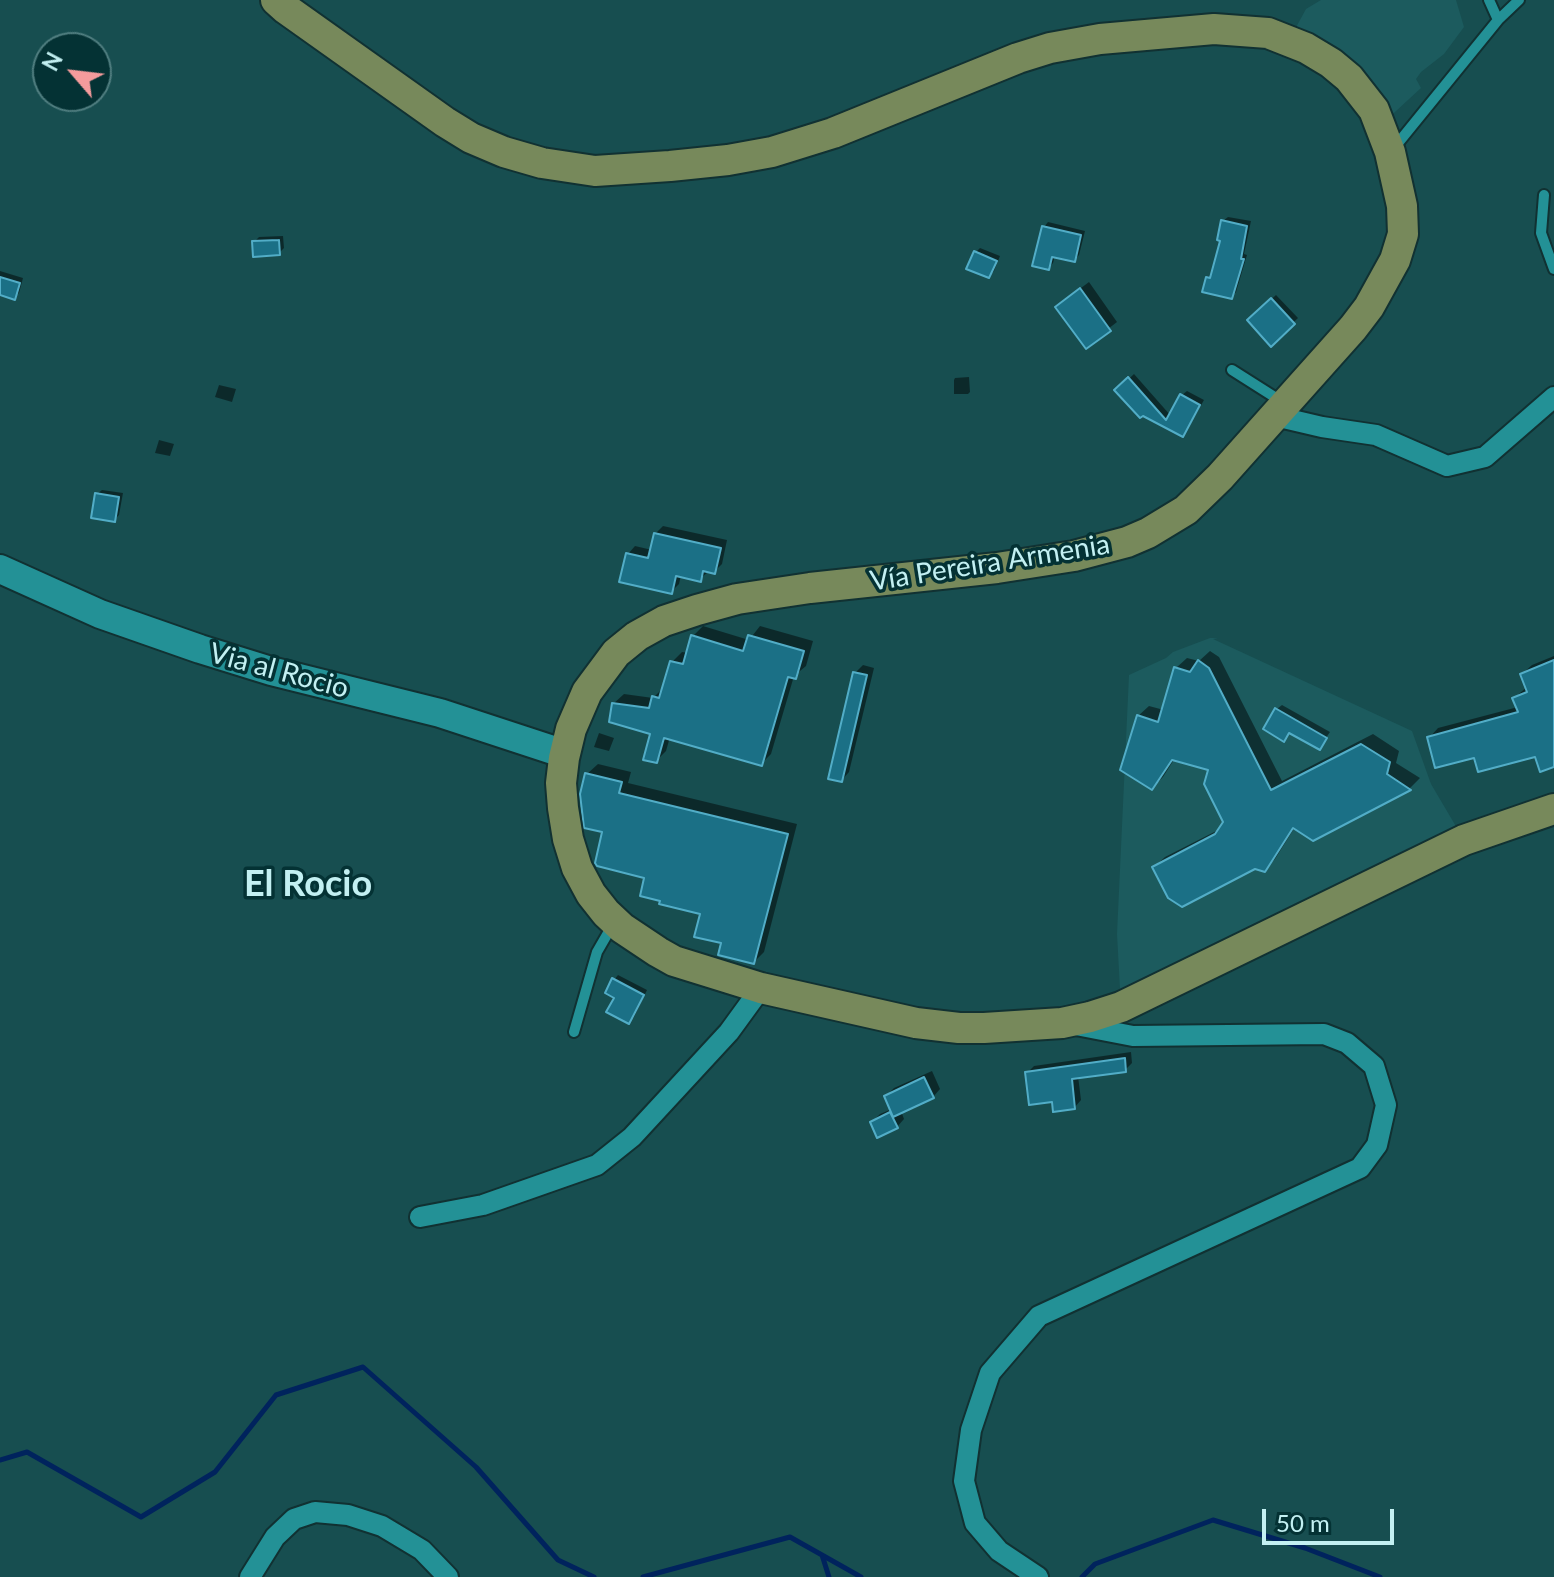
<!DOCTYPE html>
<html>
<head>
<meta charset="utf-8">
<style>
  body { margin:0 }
  #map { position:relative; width:1554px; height:1577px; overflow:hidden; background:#174e50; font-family:Lato,sans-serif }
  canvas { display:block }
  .north { position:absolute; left:32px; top:32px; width:80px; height:80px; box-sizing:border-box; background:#043234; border:2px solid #507e80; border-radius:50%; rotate:298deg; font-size:22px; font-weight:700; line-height:32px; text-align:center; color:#c3f0f2 }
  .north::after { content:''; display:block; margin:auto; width:28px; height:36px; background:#f59b9c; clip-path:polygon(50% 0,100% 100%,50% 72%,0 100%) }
  .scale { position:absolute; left:1262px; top:1509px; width:132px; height:36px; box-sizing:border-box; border:4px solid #c3f0f2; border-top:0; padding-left:10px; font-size:24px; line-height:28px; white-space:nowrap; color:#c3f0f2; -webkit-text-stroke:6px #043234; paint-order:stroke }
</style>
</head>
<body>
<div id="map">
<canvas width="1554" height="1577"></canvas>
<div class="north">N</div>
<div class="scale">50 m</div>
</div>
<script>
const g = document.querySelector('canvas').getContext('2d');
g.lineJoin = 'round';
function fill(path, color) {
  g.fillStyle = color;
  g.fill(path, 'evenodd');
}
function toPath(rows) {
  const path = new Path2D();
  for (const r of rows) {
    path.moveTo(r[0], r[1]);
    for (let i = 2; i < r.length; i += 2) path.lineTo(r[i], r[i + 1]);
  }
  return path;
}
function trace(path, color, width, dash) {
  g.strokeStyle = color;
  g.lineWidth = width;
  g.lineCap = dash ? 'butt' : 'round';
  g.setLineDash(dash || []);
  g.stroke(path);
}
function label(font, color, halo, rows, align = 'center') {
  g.font = font + ' Lato,sans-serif';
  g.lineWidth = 7;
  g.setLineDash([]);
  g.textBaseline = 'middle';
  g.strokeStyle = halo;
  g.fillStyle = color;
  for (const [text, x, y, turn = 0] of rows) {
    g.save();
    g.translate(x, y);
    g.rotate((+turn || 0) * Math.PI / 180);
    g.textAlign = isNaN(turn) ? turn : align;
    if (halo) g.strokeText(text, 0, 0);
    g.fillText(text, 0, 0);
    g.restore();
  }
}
fill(toPath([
  [1321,0,1456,0,1464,27,1444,54,1421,72,1416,79,1421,88,1383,123,1294,31,1306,9],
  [1210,638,1218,638,1213,639,1412,731,1431,784,1464,840,1121,1007,1117,934,1129,675,1166,658,1173,652]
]), '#1c5b5e');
fill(toPath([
  [1228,217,1251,221,1244,254,1247,255,1236,292,1231,297,1208,278,1212,273,1222,239,1223,221],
  [1048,222,1085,231,1079,255,1075,260,1055,256,1053,263,1049,268,1044,227],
  [283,236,284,248,279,253,254,242,259,237],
  [980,248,1000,256,994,271,989,276,975,253],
  [0,271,23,278,19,293,14,297,0,293],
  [1089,282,1117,322,1086,346,1065,300],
  [1276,295,1298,318,1271,344,1249,320],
  [1134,374,1171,416,1182,395,1187,391,1204,400,1187,430,1182,435,1117,390],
  [969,377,970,392,968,394,954,394,954,380,955,378],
  [219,385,236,389,232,402,215,397],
  [159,440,174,444,170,456,155,453],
  [102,490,123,493,119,515,114,520,97,494],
  [663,526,727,540,722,564,714,572,709,571,700,579,681,575,679,584,671,592,628,554,635,546,652,550,655,534],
  [703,626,749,640,760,626,813,641,806,666,794,676,771,754,761,764,670,737,666,751,656,761,653,732,613,704,624,694,653,698,665,686,672,662,682,652,688,653,693,636],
  [1210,651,1219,657,1282,781,1373,734,1399,751,1396,763,1420,778,1410,788,1313,838,1295,827,1275,859,1264,870,1255,867,1154,867,1165,857,1222,828,1225,822,1211,769,1175,758,1163,777,1152,788,1138,716,1149,706,1164,710,1176,668,1187,658,1199,661],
  [1554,656,1554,764,1536,755,1476,755,1429,738,1438,728,1518,707,1514,698,1527,687,1522,674,1532,665],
  [863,665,874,668,849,772,842,780,855,673],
  [1282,705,1330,732,1319,748,1290,731,1284,739,1277,709],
  [599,733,614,738,609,751,594,747],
  [598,764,631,772,628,783,797,824,764,952,754,962,724,942,702,912,647,877,604,831,587,774],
  [618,975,647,990,634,1017,629,1022,617,997,614,980],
  [1131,1052,1132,1063,1125,1070,1078,1076,1081,1100,1075,1107,1027,1073,1034,1066],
  [932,1071,940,1089,933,1097,901,1111,904,1119,897,1127,872,1122,880,1114,892,1109,886,1096,894,1088]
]), '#0007');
trace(toPath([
  [0,1460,27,1452,141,1517,215,1472,276,1395,363,1367,476,1467,558,1560,594,1577],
  [822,1555,829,1577],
  [643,1577,790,1537,861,1577],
  [1082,1577,1095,1564,1213,1520,1305,1548,1380,1577]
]), '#00235d', 5);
const building = toPath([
  [1221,220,1247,226,1241,259,1244,259,1232,299,1202,292,1206,277,1210,278,1220,241,1217,240,1221,220],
  [1042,226,1081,235,1075,262,1052,257,1049,270,1032,266,1042,226],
  [279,240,280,255,253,257,252,241,279,240],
  [974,251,997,261,989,278,966,269,974,251],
  [0,277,20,283,15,300,0,295,0,277],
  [1080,288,1111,331,1086,349,1055,307,1080,288],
  [1271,298,1295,324,1271,347,1247,320,1271,298],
  [1128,377,1166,420,1180,394,1200,405,1183,437,1143,416,1140,418,1114,390,1128,377],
  [95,493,119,497,115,522,91,518,95,493],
  [654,533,721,548,715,574,703,571,701,582,676,576,672,594,619,582,626,553,648,558,654,533],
  [691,635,743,651,748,635,804,651,796,679,788,677,762,766,664,738,657,763,643,760,650,734,609,722,612,703,649,708,652,696,659,698,670,661,683,664,691,635],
  [1198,660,1209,668,1271,790,1361,744,1390,762,1387,774,1411,790,1313,841,1293,828,1265,872,1255,869,1182,907,1168,898,1152,867,1215,834,1223,822,1204,784,1208,770,1172,760,1152,790,1120,770,1137,715,1158,722,1174,667,1190,672,1198,660],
  [1554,660,1554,767,1540,772,1535,757,1478,772,1474,758,1435,768,1427,737,1518,712,1512,698,1527,692,1520,674,1554,660],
  [853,672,867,675,842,782,828,779,853,672],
  [1275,708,1327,738,1320,750,1289,733,1284,742,1263,729,1275,708],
  [585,773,622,782,619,793,788,834,754,964,718,955,721,943,694,937,700,914,659,904,660,901,640,896,644,878,597,866,595,863,602,832,584,828,580,794,585,773],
  [612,978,644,995,629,1024,606,1012,614,998,605,993,612,978],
  [1125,1058,1126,1072,1072,1079,1075,1109,1053,1112,1052,1102,1029,1105,1025,1072,1125,1058],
  [924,1077,934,1098,893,1117,884,1096,924,1077],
  [890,1112,898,1128,877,1138,870,1122,890,1112]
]);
fill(building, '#1b7086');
trace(building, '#52adc7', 2);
const service = toPath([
  [1489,0,1498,20],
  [1394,148,1498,20,1519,0],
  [1544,195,1541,233,1554,269],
  [1232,370,1284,403],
  [574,1032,597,952,612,926]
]);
const minor = toPath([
  [1275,416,1322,427,1376,435,1447,466,1485,457,1554,397],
  [420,1217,483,1205,597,1165,632,1137,729,1032,761,988],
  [250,1577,275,1537,294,1519,315,1512,348,1515,382,1526,422,1550,448,1577],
  [1038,1577,999,1551,975,1523,964,1481,971,1430,990,1373,1039,1316,1360,1168,1377,1145,1386,1105,1374,1066,1347,1043,1324,1034,1133,1036,1076,1025]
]);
const secondary = toPath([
  [0,569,100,614,200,649,271,671,440,713,565,754]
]);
const primary = toPath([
  [276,0,286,9,445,122,471,138,504,152,542,163,595,171,670,166,728,160,772,152,833,133,1018,58,1050,48,1100,39,1214,29,1268,33,1306,48,1331,63,1349,78,1374,110,1390,152,1402,206,1403,234,1395,260,1369,307,1353,328,1220,477,1186,510,1148,533,1127,542,1074,556,997,568,810,588,737,599,697,610,664,621,637,636,616,653,587,692,571,729,564,758,561,783,563,808,568,839,577,868,591,894,606,913,622,928,658,952,674,961,761,988,916,1023,959,1028,984,1028,1062,1023,1090,1017,1121,1007,1464,840,1554,809]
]);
trace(service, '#113132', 14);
trace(minor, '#113132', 24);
trace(secondary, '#113132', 32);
trace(primary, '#113132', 34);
trace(service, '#239196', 10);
trace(minor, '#239196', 20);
trace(secondary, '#239196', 28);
trace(primary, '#77895b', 30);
label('28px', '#c3f0f2', '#043234', [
  ["Vía Pereira Armenia",990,563,-9],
  ["Via al Rocio",279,671,15]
]);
label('bold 36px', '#c3f0f2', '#043234', [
  ["El Rocio",308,884]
]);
</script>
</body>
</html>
